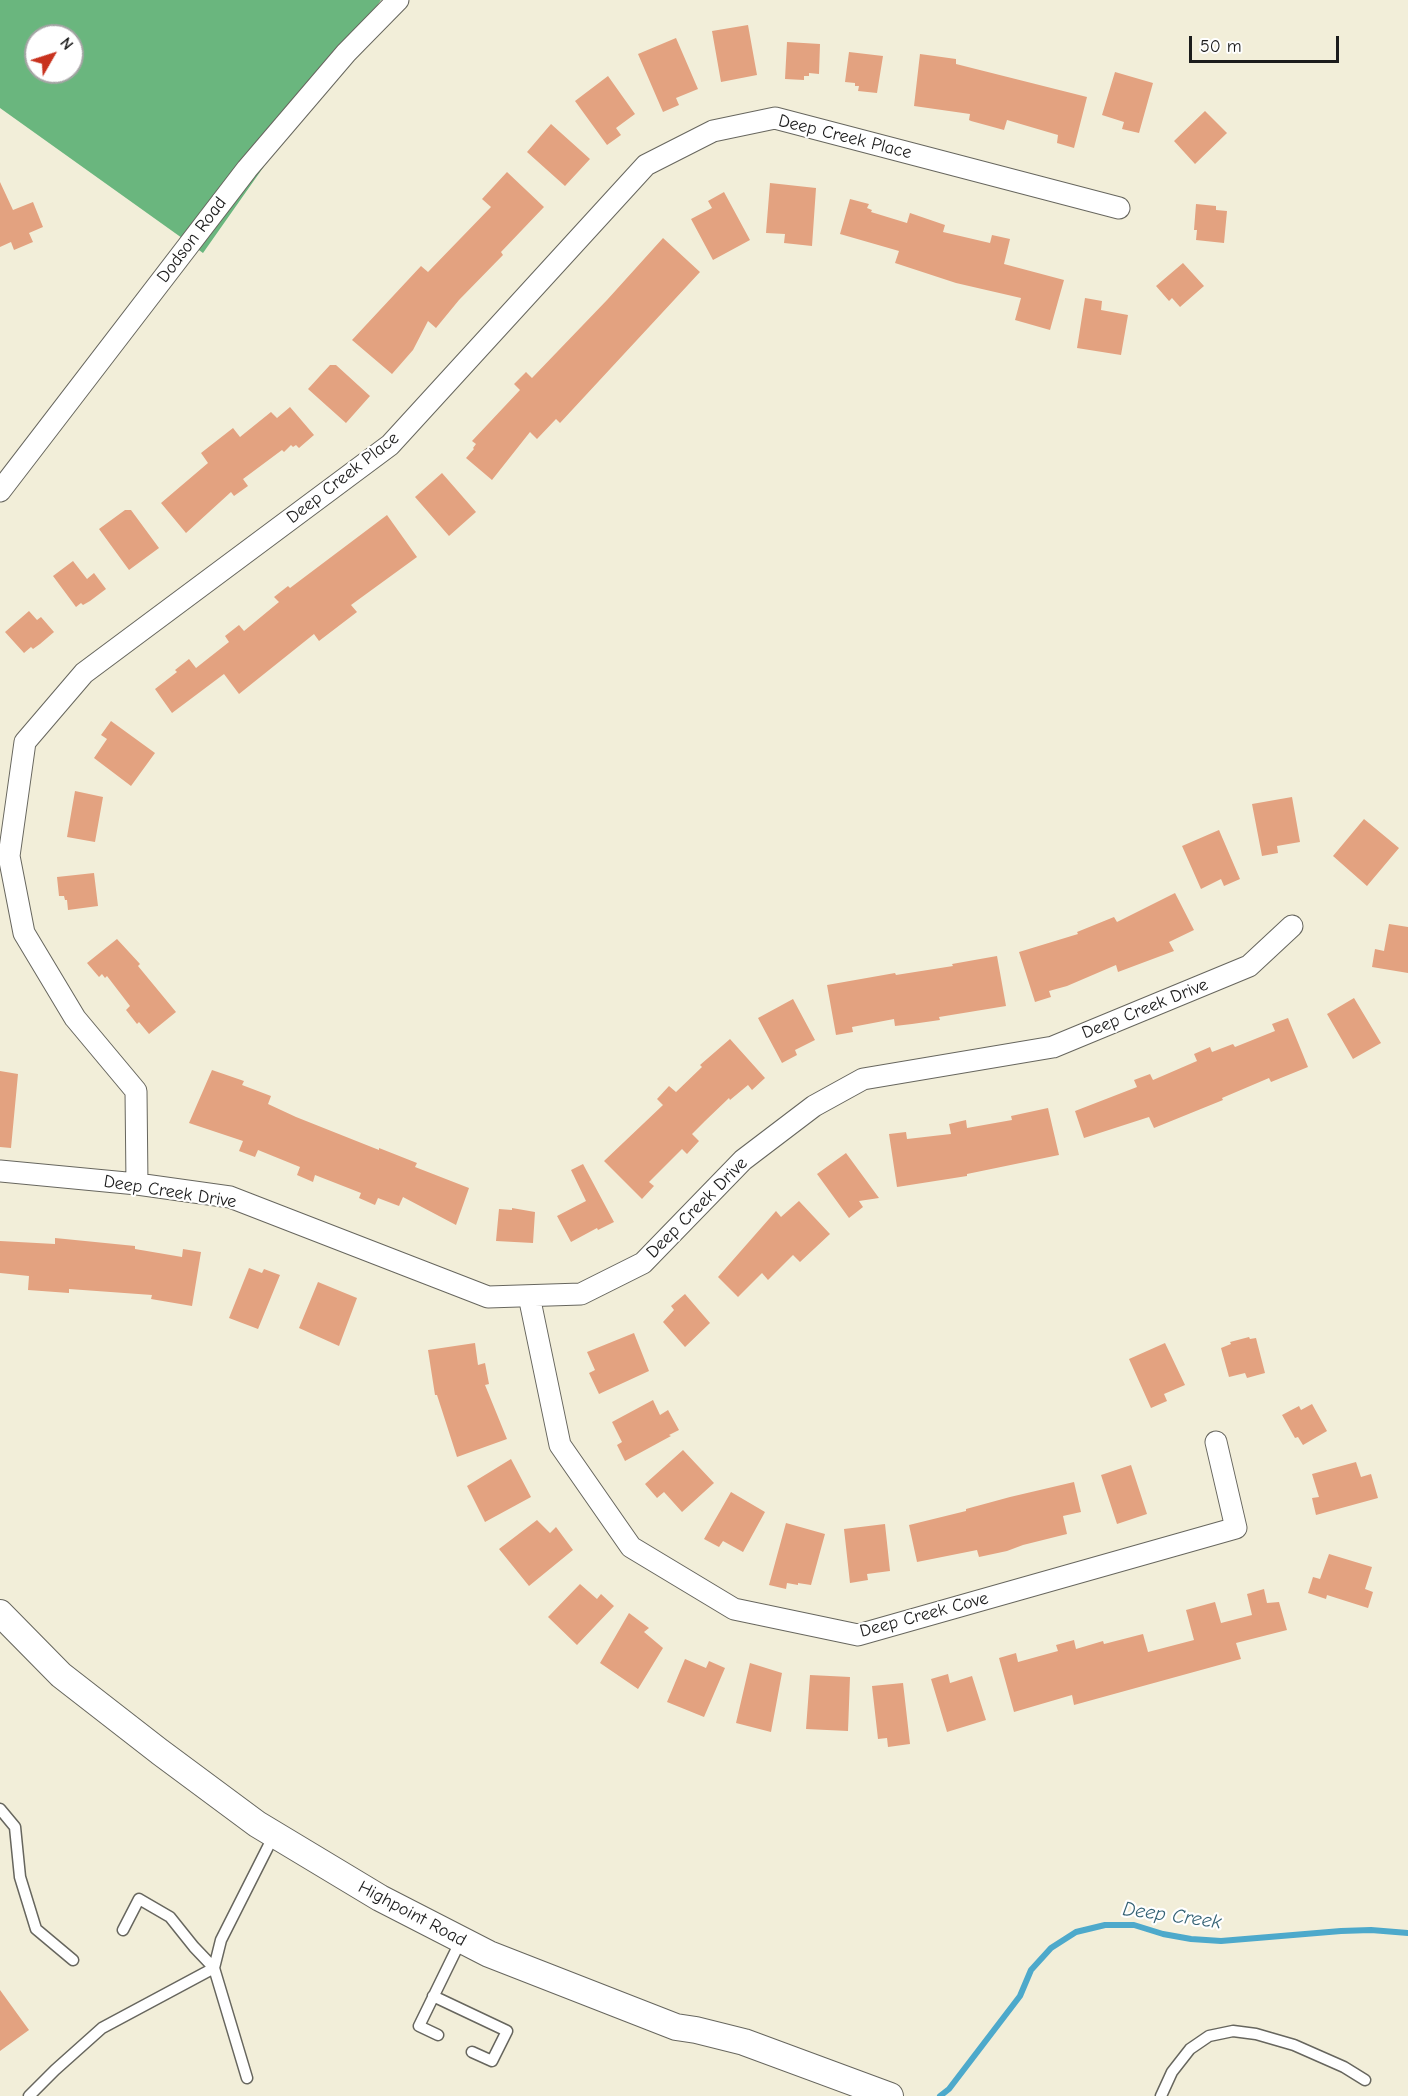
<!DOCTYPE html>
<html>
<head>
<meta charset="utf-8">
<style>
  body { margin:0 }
  #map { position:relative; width:1408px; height:2096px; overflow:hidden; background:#f2eed9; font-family:"Comic Neue",sans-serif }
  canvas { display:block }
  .north { position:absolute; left:24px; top:24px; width:60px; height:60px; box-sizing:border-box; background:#fff; border:2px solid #a4a4a4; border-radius:50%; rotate:51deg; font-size:16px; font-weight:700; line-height:24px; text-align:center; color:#1c1c1c }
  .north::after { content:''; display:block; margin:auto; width:21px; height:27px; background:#c8321e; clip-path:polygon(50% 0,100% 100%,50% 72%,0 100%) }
  .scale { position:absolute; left:1189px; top:36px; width:150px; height:27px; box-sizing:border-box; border:3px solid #1c1c1c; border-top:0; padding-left:8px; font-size:18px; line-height:21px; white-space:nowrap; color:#1c1c1c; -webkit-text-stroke:4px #fff; paint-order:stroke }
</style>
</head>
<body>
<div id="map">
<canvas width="1408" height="2096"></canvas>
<div class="north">N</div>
<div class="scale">50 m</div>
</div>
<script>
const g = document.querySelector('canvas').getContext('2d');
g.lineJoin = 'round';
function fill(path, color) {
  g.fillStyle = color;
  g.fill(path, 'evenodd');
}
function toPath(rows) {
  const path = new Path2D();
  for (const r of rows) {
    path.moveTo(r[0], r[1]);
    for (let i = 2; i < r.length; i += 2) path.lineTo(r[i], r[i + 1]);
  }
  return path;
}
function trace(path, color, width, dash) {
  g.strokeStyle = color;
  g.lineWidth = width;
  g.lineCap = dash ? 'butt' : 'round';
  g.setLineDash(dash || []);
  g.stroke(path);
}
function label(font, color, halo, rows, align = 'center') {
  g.font = font + ' "Comic Neue",sans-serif';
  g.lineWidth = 4.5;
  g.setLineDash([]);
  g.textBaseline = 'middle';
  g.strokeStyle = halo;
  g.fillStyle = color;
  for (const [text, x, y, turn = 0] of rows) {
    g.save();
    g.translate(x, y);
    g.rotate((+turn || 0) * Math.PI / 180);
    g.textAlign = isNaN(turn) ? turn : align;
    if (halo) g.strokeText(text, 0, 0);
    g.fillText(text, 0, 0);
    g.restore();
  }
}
fill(toPath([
  [0,0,381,0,203,253,0,108],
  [36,36,72,36,72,72,36,72]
]), '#6ab67e');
trace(toPath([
  [940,2096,949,2089,1020,1996,1031,1970,1051,1948,1076,1932,1105,1925,1134,1925,1163,1934,1191,1939,1221,1941,1341,1931,1371,1930,1408,1933]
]), '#4da9cb', 6);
fill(toPath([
  [748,25,757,75,721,82,712,31],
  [676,38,698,89,676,98,679,105,663,112,638,54],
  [787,42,820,44,819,74,809,73,809,76,804,76,804,80,785,79],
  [849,52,883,56,877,93,858,91,859,86,855,86,855,83,845,82],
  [920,54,956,59,956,64,1087,97,1074,148,1057,143,1058,135,1007,120,1004,130,971,121,969,120,970,114,914,106],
  [1115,72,1153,83,1139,133,1122,129,1124,122,1102,115],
  [608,76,635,114,616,128,621,135,607,145,575,101],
  [1205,111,1227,133,1195,164,1174,141],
  [551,124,590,159,565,186,527,152],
  [507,172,544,207,501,252,503,255,459,300,436,328,428,321,413,350,392,374,352,340,421,266,428,272,491,207,482,199],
  [0,182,13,210,33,202,43,227,29,233,33,242,14,250,11,242,0,247],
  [770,183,816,188,812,246,784,243,785,234,766,233],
  [724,192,750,240,713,260,691,219,712,208,708,201],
  [850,199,869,204,867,208,872,210,871,212,907,223,910,213,945,225,943,232,990,243,992,235,1010,239,1004,264,1064,280,1050,330,1015,320,1021,298,956,283,895,263,899,251,840,234],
  [1196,204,1216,206,1216,210,1227,211,1224,243,1196,240,1197,230,1194,230],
  [663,238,700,272,560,423,556,419,537,439,530,432,492,480,466,458,474,449,473,448,476,444,472,441,520,390,514,384,526,372,532,378,607,300],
  [1183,263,1204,286,1180,307,1172,298,1169,301,1156,286],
  [1085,298,1102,301,1101,310,1128,315,1121,355,1077,348],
  [330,365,336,365,370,396,346,423,308,389],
  [290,407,314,435,299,448,296,445,293,447,291,445,284,452,282,450,243,479,248,486,234,496,231,492,186,533,161,503,208,463,201,453,233,428,240,437,271,412,277,418],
  [442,473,476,512,449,536,415,497],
  [125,510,131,510,159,548,129,570,99,529],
  [387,515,417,557,351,605,357,612,319,641,314,634,239,694,224,674,172,713,155,689,177,672,175,670,189,659,196,668,229,642,225,636,239,625,244,631,279,602,274,597,288,586,290,588],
  [73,561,87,579,94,573,106,589,90,601,83,605,81,603,76,607,53,576],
  [29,611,37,620,41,617,54,632,40,644,33,649,31,647,24,653,5,632],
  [111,721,155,753,131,786,94,758,107,739,101,735],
  [75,791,103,797,95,842,67,837],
  [1292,797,1300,842,1277,846,1278,853,1262,856,1252,804],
  [1364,819,1399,848,1367,886,1333,856],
  [1219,830,1240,879,1224,886,1221,879,1201,889,1182,846],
  [94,873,98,906,68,910,67,900,65,900,64,896,59,896,57,877],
  [1175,893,1194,930,1169,942,1174,951,1118,972,1116,965,1067,986,1049,991,1051,997,1035,1002,1019,952,1078,934,1077,932,1114,917,1117,922],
  [1389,924,1408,927,1408,973,1372,967,1375,949,1384,951],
  [117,939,140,964,138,966,176,1012,149,1034,139,1022,137,1024,126,1010,130,1006,107,976,105,978,102,974,99,977,87,963],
  [997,956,1006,1006,939,1017,940,1020,912,1024,895,1026,894,1019,852,1027,853,1032,836,1035,827,985,895,973,896,975,953,966,952,964],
  [1354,998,1381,1043,1353,1059,1327,1014],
  [793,999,815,1040,795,1050,797,1055,782,1063,758,1018],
  [1288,1018,1308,1067,1271,1082,1269,1078,1222,1098,1223,1100,1154,1128,1149,1117,1084,1138,1075,1111,1137,1087,1134,1080,1150,1074,1153,1080,1197,1061,1194,1054,1210,1047,1212,1052,1233,1044,1235,1047,1275,1031,1272,1024],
  [730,1039,765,1078,752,1090,748,1085,730,1100,729,1098,705,1121,692,1134,699,1141,687,1154,682,1149,649,1182,654,1186,642,1199,604,1161,663,1105,657,1099,669,1086,676,1092,702,1067,700,1065],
  [212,1070,244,1081,242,1085,271,1096,268,1104,296,1117,379,1150,379,1148,417,1163,415,1167,469,1188,456,1225,403,1197,399,1206,378,1198,375,1205,359,1198,361,1193,315,1175,313,1182,297,1175,300,1167,258,1150,255,1157,239,1151,243,1141,189,1123],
  [0,1071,18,1074,11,1148,0,1147],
  [1048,1108,1059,1155,967,1174,967,1176,897,1187,889,1134,906,1132,907,1139,951,1134,949,1124,966,1120,967,1128,1012,1120,1011,1116],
  [846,1153,879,1198,859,1201,863,1207,849,1218,817,1174],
  [583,1164,614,1222,598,1230,597,1228,571,1242,557,1216,586,1201,571,1170],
  [799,1201,830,1234,800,1262,793,1255,768,1280,762,1273,738,1297,718,1277,776,1211,781,1217],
  [512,1208,535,1212,533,1243,496,1241,499,1209,512,1210],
  [55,1238,135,1246,135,1249,182,1257,183,1249,201,1252,192,1306,151,1299,152,1295,69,1289,69,1293,28,1290,29,1276,0,1273,0,1241,55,1244],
  [249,1268,262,1273,264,1269,280,1275,258,1329,229,1318],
  [318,1282,357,1298,339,1346,299,1328],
  [685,1294,710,1323,685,1347,663,1322,674,1310,671,1306],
  [634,1333,649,1371,599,1394,589,1373,595,1370,587,1352],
  [1249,1337,1250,1339,1256,1338,1265,1373,1247,1378,1245,1373,1229,1377,1221,1348,1231,1344,1230,1342],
  [475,1343,478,1365,485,1363,489,1384,485,1385,507,1439,457,1457,437,1395,435,1395,428,1350],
  [1165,1343,1185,1385,1164,1394,1167,1401,1151,1408,1129,1359],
  [653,1400,660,1415,668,1410,679,1430,669,1435,671,1436,625,1461,617,1445,622,1442,612,1422],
  [1312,1404,1327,1431,1303,1445,1298,1437,1295,1438,1282,1415,1299,1406,1301,1410],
  [683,1450,714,1483,682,1512,664,1492,657,1498,645,1484],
  [511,1459,531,1497,485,1522,467,1486],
  [1356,1462,1361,1477,1371,1474,1378,1498,1316,1515,1312,1498,1319,1497,1312,1474],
  [1131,1465,1147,1514,1117,1524,1101,1475],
  [1074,1482,1081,1512,1063,1516,1067,1534,1023,1545,1007,1551,979,1557,977,1550,917,1562,909,1525,966,1511,966,1509,1010,1497],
  [731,1492,765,1512,743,1552,723,1541,719,1547,704,1539],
  [537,1520,550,1533,556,1527,573,1550,529,1586,499,1549],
  [786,1523,825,1534,811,1585,798,1583,798,1585,787,1583,786,1589,769,1585],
  [885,1524,890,1571,867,1574,868,1580,850,1583,844,1529],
  [1329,1554,1372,1567,1365,1589,1373,1592,1368,1608,1327,1595,1326,1599,1308,1593,1313,1577,1320,1579],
  [580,1584,597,1599,601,1594,614,1606,577,1645,548,1617],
  [1264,1589,1267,1603,1279,1602,1287,1630,1236,1643,1241,1659,1074,1705,1072,1695,1014,1712,999,1658,1016,1653,1018,1662,1058,1651,1056,1645,1074,1640,1076,1649,1103,1641,1104,1644,1143,1634,1148,1652,1194,1640,1186,1610,1215,1602,1221,1623,1252,1615,1247,1594],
  [629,1613,649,1628,644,1632,663,1648,638,1689,600,1663],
  [685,1659,706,1668,709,1661,725,1668,704,1717,667,1702],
  [750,1663,782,1673,771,1732,736,1723],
  [948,1674,950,1683,972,1676,986,1720,947,1732,931,1679],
  [810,1675,850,1677,848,1731,806,1729],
  [903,1683,910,1744,888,1747,887,1738,878,1739,872,1686],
  [0,1990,29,2030,0,2051]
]), '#e3a280');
const service = toPath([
  [0,1809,15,1827,20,1877,36,1929,73,1960],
  [123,1930,139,1899,170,1917,194,1947,214,1968],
  [214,1968,221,1940,274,1835],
  [433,1996,507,2031,492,2061,472,2052],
  [438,2035,419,2026,461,1940],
  [29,2096,55,2070,102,2028,214,1968,247,2078],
  [1161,2096,1172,2072,1190,2049,1209,2036,1233,2031,1256,2034,1294,2045,1344,2067,1365,2080]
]);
const minor = toPath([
  [0,491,247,169,346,53,398,0],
  [0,1171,137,1184,230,1197,488,1297,581,1294,643,1263,743,1160,814,1106,863,1079,1053,1047,1249,966,1292,926],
  [137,1184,136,1091,75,1018,24,933,9,856,25,742,84,673,390,445,646,165,713,131,775,118,1119,208],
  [529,1296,560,1445,631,1547,734,1609,858,1635,1236,1528,1216,1442]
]);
const tertiary = toPath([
  [0,1613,61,1675,160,1752,257,1824,380,1898,489,1954,676,2027,696,2030,744,2042,890,2096]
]);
trace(service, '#67665e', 13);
trace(minor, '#67665e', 23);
trace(tertiary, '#67665e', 28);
trace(service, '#fff', 10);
trace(minor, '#fff', 21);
trace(tertiary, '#fff', 26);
label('18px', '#1c1c1c', '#fff', [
  ["Deep Creek Place",845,137,14],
  ["Dodson Road",192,240,-53],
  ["Deep Creek Place",343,478,-38],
  ["Deep Creek Drive",1145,1009,-22],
  ["Deep Creek Drive",170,1192,9],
  ["Deep Creek Drive",697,1208,-45],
  ["Deep Creek Cove",924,1615,-15],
  ["Highpoint Road",412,1914,28]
]);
label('italic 20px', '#346274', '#fff', [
  ["Deep Creek",1172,1916,8]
]);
</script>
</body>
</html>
